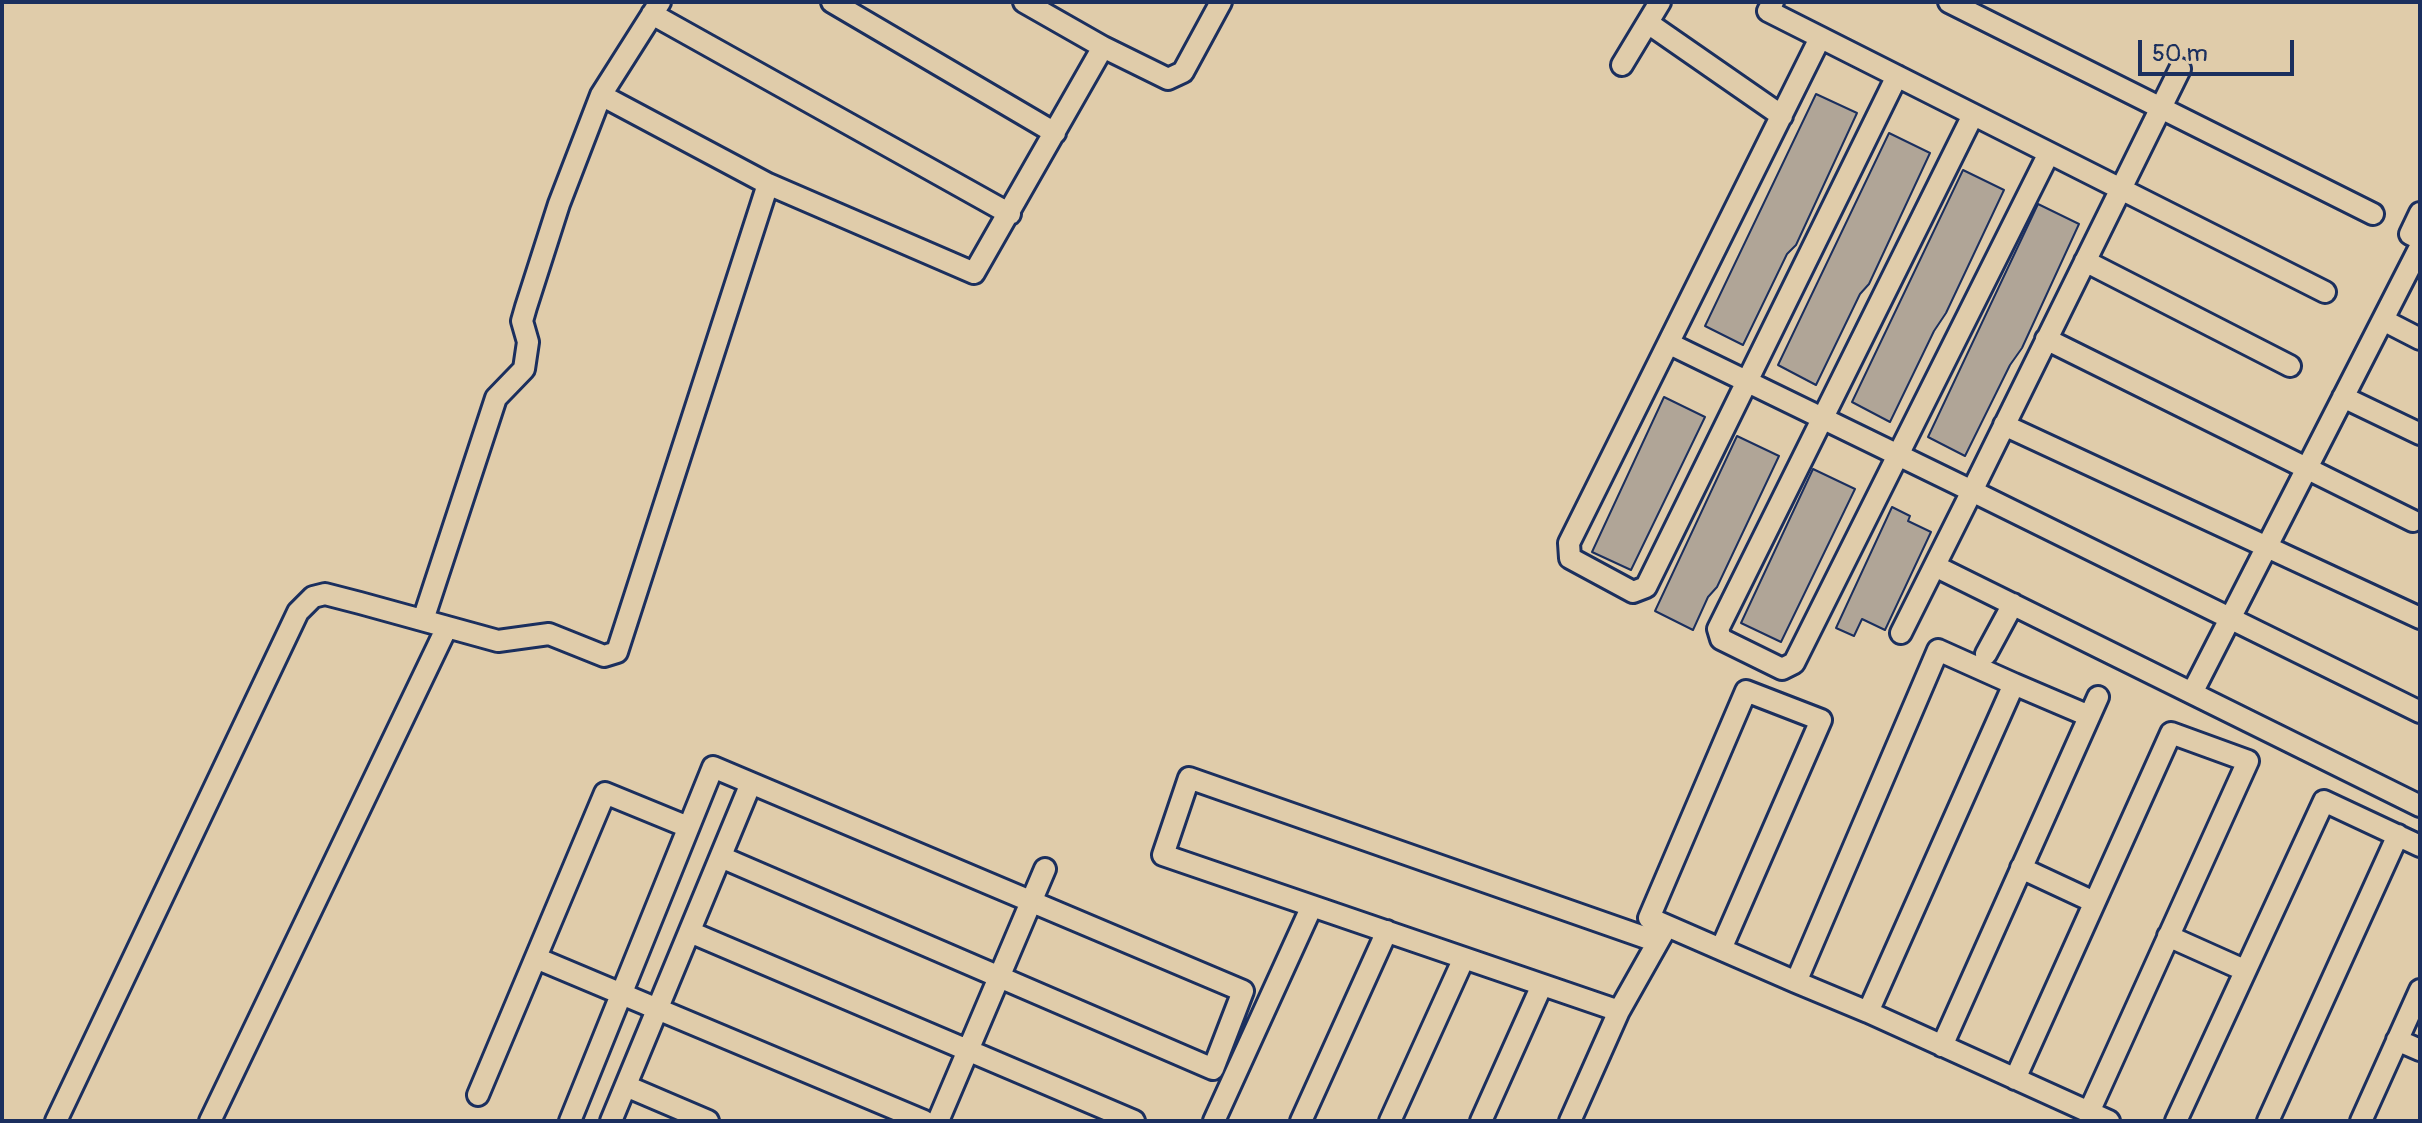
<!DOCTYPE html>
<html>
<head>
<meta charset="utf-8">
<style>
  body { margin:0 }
  #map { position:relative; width:2422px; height:1123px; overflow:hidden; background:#e0ccaa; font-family:Pangolin,sans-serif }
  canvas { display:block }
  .frame { position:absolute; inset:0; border:4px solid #1b2f5e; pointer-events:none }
  .scale { position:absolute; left:2138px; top:40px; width:156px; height:36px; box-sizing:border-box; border:4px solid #1b2f5e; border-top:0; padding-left:10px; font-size:24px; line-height:28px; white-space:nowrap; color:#1b2f5e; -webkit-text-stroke:6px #e0ccaa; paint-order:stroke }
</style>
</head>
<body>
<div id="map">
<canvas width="2422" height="1123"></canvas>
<div class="frame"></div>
<div class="scale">50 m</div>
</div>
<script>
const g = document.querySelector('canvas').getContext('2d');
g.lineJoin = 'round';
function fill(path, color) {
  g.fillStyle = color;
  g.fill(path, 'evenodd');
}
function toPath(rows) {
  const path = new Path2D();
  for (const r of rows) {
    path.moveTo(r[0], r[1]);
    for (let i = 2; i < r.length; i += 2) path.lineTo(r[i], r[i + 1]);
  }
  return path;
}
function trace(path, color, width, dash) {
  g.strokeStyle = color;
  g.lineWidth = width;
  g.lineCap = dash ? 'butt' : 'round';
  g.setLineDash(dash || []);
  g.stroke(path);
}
const building = toPath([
  [1816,94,1857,113,1796,245,1787,254,1743,345,1705,326,1816,94],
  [1889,133,1930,153,1869,284,1860,294,1816,385,1778,365,1889,133],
  [1963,170,2004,190,1946,313,1934,331,1890,422,1852,402,1963,170],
  [2038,204,2079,224,2022,348,2010,365,1965,456,1928,437,2038,204],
  [1664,397,1705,417,1631,570,1592,552,1664,397],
  [1737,436,1779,456,1717,587,1708,597,1693,630,1655,611,1737,436],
  [1813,469,1855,489,1781,642,1741,623,1813,469],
  [1892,507,1910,516,1908,521,1931,532,1885,630,1862,619,1854,636,1836,628,1892,507]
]);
fill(building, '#b0a597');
trace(building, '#1b2f5e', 2);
const street = toPath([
  [832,2,1055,133],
  [1024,2,1103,47,1168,79,1183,72,1221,2],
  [1773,2,1768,11,2325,292],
  [1949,2,2373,214],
  [652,14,1010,214],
  [1648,23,1782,116],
  [1820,38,1569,543,1570,558,1633,592,1646,587,1897,76],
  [1622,65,1660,2],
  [601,95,768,184,974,273,1103,47],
  [1973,115,1718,629,1721,639,1782,669,1794,663,2049,153],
  [2420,213,2410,234,2420,239],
  [2085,261,2290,366],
  [2383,320,2420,339],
  [2046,339,2413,521],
  [1670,344,1972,491,2180,69],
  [2343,397,2420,434],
  [2004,425,2420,618],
  [1935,566,2420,806],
  [423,620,496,398,524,369,528,342,522,321,526,307,559,204,601,95,660,2],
  [1901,633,1972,491,2420,712],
  [1986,654,2013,604],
  [2192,693,2420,247],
  [2089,716,2014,684,1868,1012,2109,1121],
  [2021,868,2094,902],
  [690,932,1134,1121],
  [2168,936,2244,970],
  [1721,949,1821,720,1746,691,1649,918,1796,982,1868,1012],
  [536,958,924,1121],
  [1796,982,1938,650,2014,684],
  [1619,1011,1163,855,1189,778,1658,942],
  [2397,1040,2420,1050],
  [1942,1046,2098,697],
  [2015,1079,2171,733,2248,761,2089,1112],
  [626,1086,708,1121],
  [478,1095,605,793,688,827],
  [56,1121,298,612,313,597,325,594,360,603,498,641,549,634,604,656,617,652,768,184],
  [210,1121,447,627],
  [570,1121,713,767,1243,991,1213,1069,721,857],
  [611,1121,751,783],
  [938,1121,1045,869],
  [1214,1121,1312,906],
  [1301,1121,1387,931],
  [1390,1121,1464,958],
  [1481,1121,1542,985],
  [1570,1121,1619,1011,1663,933],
  [2176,1121,2324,801,2420,846],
  [2268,1121,2398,835],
  [2361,1121,2420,990]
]);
trace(street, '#1b2f5e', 26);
trace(street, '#e0ccaa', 20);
</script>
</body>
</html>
